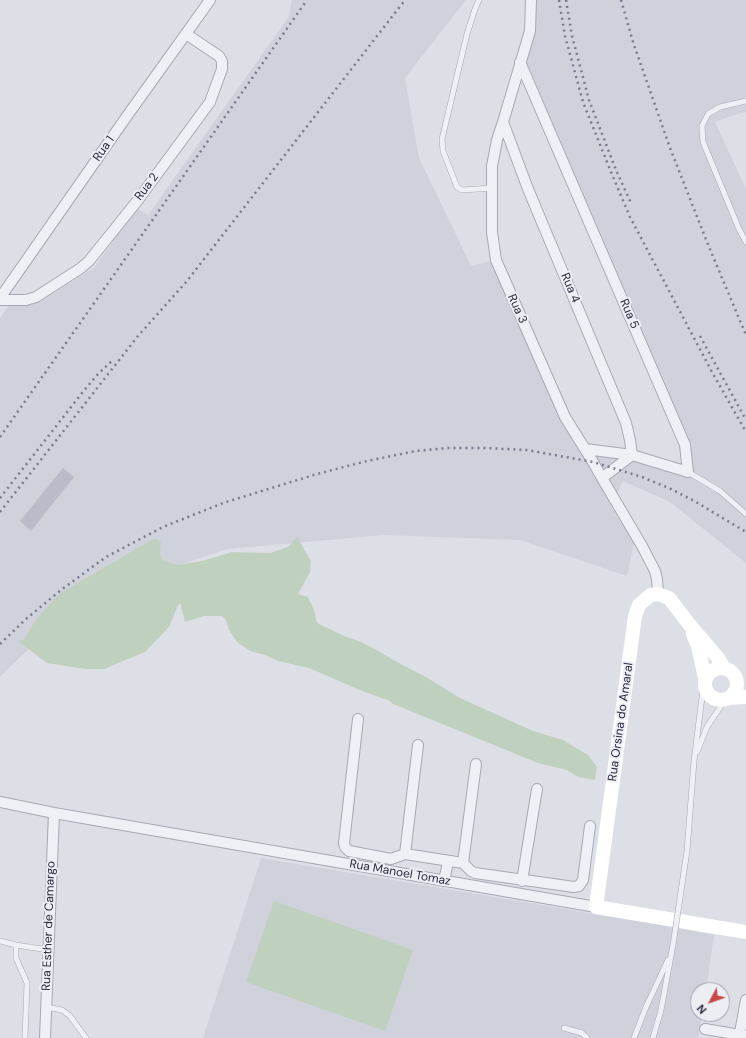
<!DOCTYPE html>
<html>
<head>
<meta charset="utf-8">
<style>
  body { margin:0 }
  #map { position:relative; width:746px; height:1038px; overflow:hidden; background:#dddfe6; font-family:"DM Sans",sans-serif }
  canvas { display:block }
  .north { position:absolute; left:690px; top:982px; width:40px; height:40px; box-sizing:border-box; background:#eceef4; border:1px solid #9da0aa; border-radius:50%; rotate:229deg; font-size:11px; font-weight:700; line-height:16px; text-align:center; color:#272b3c }
  .north::after { content:''; display:block; margin:auto; width:14px; height:18px; background:#c94945; clip-path:polygon(50% 0,100% 100%,50% 72%,0 100%) }
</style>
</head>
<body>
<div id="map">
<canvas width="746" height="1038"></canvas>
<div class="north">N</div>
</div>
<script>
const g = document.querySelector('canvas').getContext('2d');
g.lineJoin = 'round';
function fill(path, color) {
  g.fillStyle = color;
  g.fill(path, 'evenodd');
}
function toPath(rows) {
  const path = new Path2D();
  for (const r of rows) {
    if (r.length === 3) {
      path.moveTo(r[0] + r[2], r[1]);
      path.arc(r[0], r[1], r[2], 0, 2 * Math.PI);
      continue;
    }
    path.moveTo(r[0], r[1]);
    for (let i = 2; i < r.length; i += 2) path.lineTo(r[i], r[i + 1]);
  }
  return path;
}
function trace(path, color, width, dash) {
  g.strokeStyle = color;
  g.lineWidth = width;
  g.lineCap = dash ? 'butt' : 'round';
  g.setLineDash(dash || []);
  g.stroke(path);
}
function label(font, color, halo, rows, align = 'center') {
  g.font = font + ' "DM Sans",sans-serif';
  g.lineWidth = 4;
  g.setLineDash([]);
  g.textBaseline = 'middle';
  g.strokeStyle = halo;
  g.fillStyle = color;
  for (const [text, x, y, turn = 0] of rows) {
    g.save();
    g.translate(x, y);
    g.rotate((+turn || 0) * Math.PI / 180);
    g.textAlign = isNaN(turn) ? turn : align;
    if (halo) g.strokeText(text, 0, 0);
    g.fillText(text, 0, 0);
    g.restore();
  }
}
fill(toPath([
  [292,0,466,0,405,78,419,158,471,266,496,260,585,449,688,472,685,445,520,62,531,0,746,0,746,112,734,115,715,122,746,189,746,563,670,502,623,481,611,507,634,543,627,576,520,540,383,535,228,549,172,567,44,634,0,677,0,318,10,304,40,302,95,267,136,208,148,215,288,18],
  [261,858,667,926,714,935,706,990,698,990,698,1014,702,1014,698,1038,203,1038]
]), '#cfd1db');
fill(toPath([
  [297,537,311,561,310,572,298,594,308,597,314,610,317,623,344,636,359,641,373,648,397,662,426,677,460,698,533,731,563,740,588,755,597,767,595,780,578,777,567,770,538,763,393,704,390,701,362,691,309,668,278,661,265,655,250,651,237,642,229,630,226,620,222,616,204,616,185,622,180,603,178,605,169,627,145,652,104,669,85,669,47,663,18,641,24,640,37,618,59,594,153,539,157,539,161,542,160,554,162,559,175,565,202,561,232,552,270,553,288,547],
  [274,901,413,950,385,1031,246,982]
]), '#c0d0be');
fill(toPath([
  [63,468,74,477,31,531,20,521]
]), '#babdc9');
const lane = toPath([
  [479,0,475,9,467,34,442,139,443,151,457,187,462,190,492,188],
  [746,101,720,107,708,114,702,126,703,142,739,229,746,242],
  [688,472,720,491,746,514],
  [697,752,707,727,725,700],
  [680,898,687,851,694,761,704,681],
  [0,941,16,945,48,950],
  [16,945,16,958,27,983,25,1038],
  [46,1007,62,1010,70,1016,86,1038],
  [564,1028,582,1033,587,1038],
  [634,1038,646,1007,668,960],
  [653,1038,661,1010,673,945]
]);
const street = toPath([
  [531,0,530,31,503,122,497,140,492,166,492,232,496,260,565,417,593,462,602,478,642,546,655,571,657,579,658,594],
  [520,62,685,445,688,472,632,455,585,449],
  [503,122,528,189,626,423,630,440,632,455,602,478],
  [0,298,127,116,210,0],
  [0,300,26,300,36,297,81,268,89,261,138,200,210,102,222,69,222,61,219,56,186,34],
  [358,719,344,843,345,847,349,851,391,859,405,854,463,863,471,871,475,873,574,887,579,886,583,880,590,826],
  [0,802,54,813,596,907],
  [405,854,418,745],
  [463,863,476,764],
  [444,881,448,862],
  [522,881,537,789],
  [705,1029,746,1036],
  [45,1038,54,813],
  [739,1038,746,1000]
]);
trace(lane, '#a6a9b3', 6);
trace(street, '#a6a9b3', 12);
trace(lane, '#eff0f5', 5);
trace(street, '#eff0f5', 10);
trace(toPath([
  [693,634,698,646,705,678],
  [721,684,16],
  [724,668,718,658,689,624,669,598,658,594,651,595,646,599,639,605,635,616,596,907,746,932],
  [729,698,746,697]
]), '#fff', 14);
trace(toPath([
  [559,0,565,36,583,102,611,172,630,217,712,372,746,432],
  [566,0,572,36,589,100,616,170,631,203],
  [621,0,633,42,670,148,709,247,746,335],
  [700,336,746,420],
  [0,437,307,0],
  [0,498,82,393,98,374,114,359],
  [0,512,138,336,187,281,405,0],
  [0,644,26,619,61,590,106,557,163,527,223,503,317,474,367,461,416,451,448,448,485,448,527,450,593,462,642,477,669,488,696,502,746,532]
]), '#777c8f', 2.5, [2, 4]);
const laneBridge = toPath([
  [673,945,680,898]
]);
trace(laneBridge, '#a6a9b3', 6, []);
trace(laneBridge, '#eff0f5', 5);
label('12px', '#272b3c', '#eceef4', [
  ["Rua 1",104,149,-55],
  ["Rua 2",147,187,-53],
  ["Rua 4",570,288,67],
  ["Rua 3",517,309,66],
  ["Rua 5",629,314,67],
  ["Rua Orsina do Amaral",621,722,-82],
  ["Rua Manoel Tomaz",400,873,10],
  ["Rua Esther de Camargo",49,926,-88]
]);
</script>
</body>
</html>
